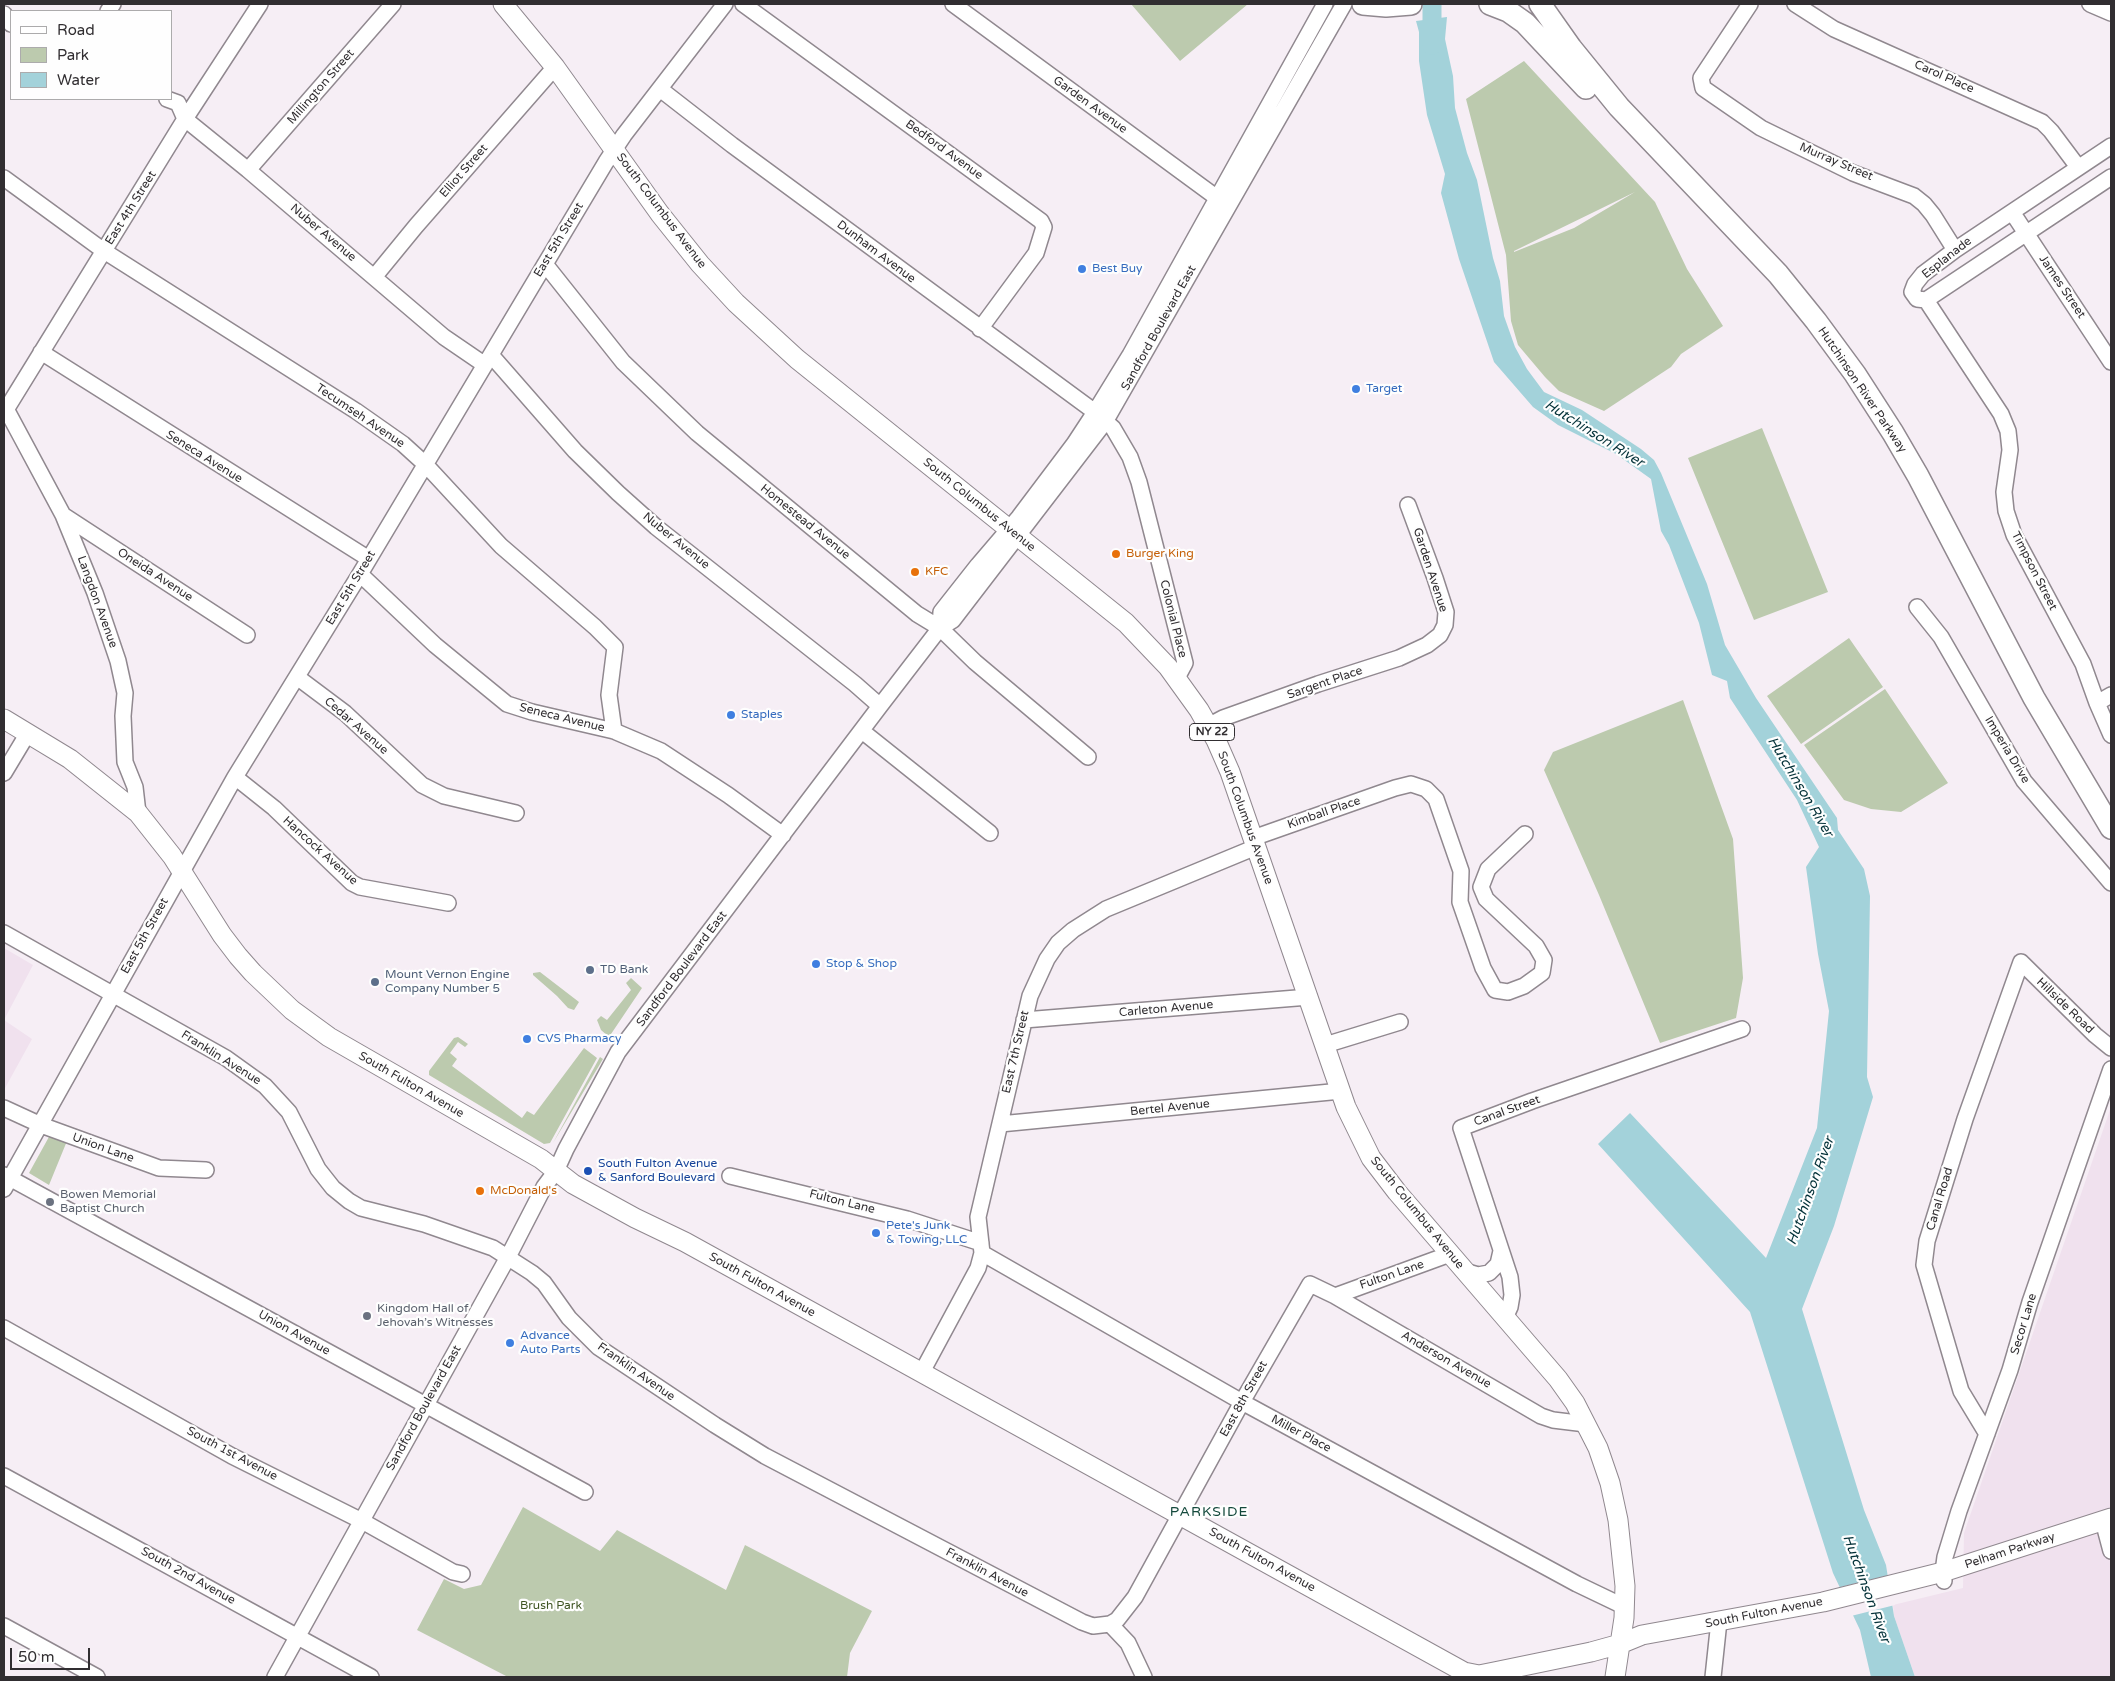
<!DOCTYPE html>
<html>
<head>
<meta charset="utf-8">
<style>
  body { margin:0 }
  #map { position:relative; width:2115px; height:1681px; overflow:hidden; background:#f6eef5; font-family:"Varela Round",sans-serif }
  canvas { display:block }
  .frame { position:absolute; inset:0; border:5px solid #312e31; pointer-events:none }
  .legend { position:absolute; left:10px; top:10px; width:162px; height:90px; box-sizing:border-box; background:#fefefe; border:1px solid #acabac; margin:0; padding:6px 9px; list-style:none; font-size:15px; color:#312e31 }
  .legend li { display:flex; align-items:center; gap:10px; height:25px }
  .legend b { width:25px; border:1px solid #acabac }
  .scale { position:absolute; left:10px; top:1648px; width:80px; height:22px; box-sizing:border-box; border:2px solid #312e31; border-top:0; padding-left:6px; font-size:15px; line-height:18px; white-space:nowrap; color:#312e31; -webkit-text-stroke:4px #fefefe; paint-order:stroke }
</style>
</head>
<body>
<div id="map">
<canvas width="2115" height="1681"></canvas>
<div class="frame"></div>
<ul class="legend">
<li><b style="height:6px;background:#fff"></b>Road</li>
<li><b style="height:14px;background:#bccaae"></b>Park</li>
<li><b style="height:14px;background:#a3d2da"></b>Water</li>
</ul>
<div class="scale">50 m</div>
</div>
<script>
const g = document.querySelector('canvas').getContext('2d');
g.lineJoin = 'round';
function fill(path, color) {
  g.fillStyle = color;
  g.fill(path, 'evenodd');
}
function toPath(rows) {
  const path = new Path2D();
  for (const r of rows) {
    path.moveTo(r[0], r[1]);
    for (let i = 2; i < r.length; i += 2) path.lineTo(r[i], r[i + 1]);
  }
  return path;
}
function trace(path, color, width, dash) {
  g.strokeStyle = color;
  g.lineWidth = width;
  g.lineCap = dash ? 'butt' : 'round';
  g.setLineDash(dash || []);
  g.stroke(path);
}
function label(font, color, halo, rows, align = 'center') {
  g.font = font + ' "Varela Round",sans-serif';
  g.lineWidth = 4.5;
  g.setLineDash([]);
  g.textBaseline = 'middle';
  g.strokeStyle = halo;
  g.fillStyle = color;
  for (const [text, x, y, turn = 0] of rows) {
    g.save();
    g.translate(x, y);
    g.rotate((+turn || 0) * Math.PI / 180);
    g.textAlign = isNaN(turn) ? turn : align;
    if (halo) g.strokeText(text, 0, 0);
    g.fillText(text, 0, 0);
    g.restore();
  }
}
fill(toPath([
  [4,948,33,965,4,1020],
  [4,1020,32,1039,4,1090],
  [2111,1107,2111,1677,1915,1677,1894,1616,1893,1605,1963,1588,1964,1533]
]), '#f0e1ee');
fill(toPath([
  [1131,4,1248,4,1180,61],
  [1524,61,1655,202,1687,269,1723,326,1681,354,1671,367,1604,411,1559,391,1545,377,1518,345,1511,321,1506,255,1466,99],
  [1635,192,1574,228,1514,252,1514,251],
  [1762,428,1828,592,1754,620,1688,458],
  [1849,638,1883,687,1801,744,1767,696],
  [1885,689,1948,783,1901,812,1871,809,1844,800,1804,745],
  [1683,700,1733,839,1743,978,1736,1018,1660,1043,1599,895,1544,770,1553,752],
  [540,972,579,1002,574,1010,568,1008,557,996,533,975,533,973],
  [631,978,642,988,609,1037,601,1030,597,1020,601,1016,607,1020,631,990,626,983],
  [458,1037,468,1044,465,1047,458,1042,450,1053,457,1059,452,1066,522,1118,527,1111,534,1115,584,1048,597,1058,550,1143,544,1144,429,1075,429,1071,454,1038],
  [600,1057,603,1059,553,1143],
  [50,1135,67,1141,49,1185,29,1173],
  [523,1507,600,1551,617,1530,726,1590,745,1545,872,1611,850,1653,847,1677,508,1677,417,1630,444,1579,464,1589,481,1585]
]), '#bccaae');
fill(toPath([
  [1447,17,1445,39,1453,76,1455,108,1467,153,1477,180,1493,258,1500,281,1504,316,1515,347,1527,369,1544,392,1582,410,1641,449,1654,460,1661,473,1707,584,1725,645,1756,698,1837,818,1838,830,1864,869,1870,896,1867,1077,1873,1097,1834,1226,1802,1309,1864,1510,1886,1565,1894,1616,1915,1677,1871,1677,1860,1630,1833,1573,1750,1312,1598,1144,1630,1113,1766,1258,1817,1128,1829,1011,1818,954,1806,867,1819,847,1797,800,1730,698,1727,681,1712,675,1699,623,1669,545,1661,531,1651,479,1616,454,1558,425,1533,407,1494,362,1459,259,1441,193,1445,174,1427,115,1419,61,1419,32,1416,21]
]), '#a3d2da');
fill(toPath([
  [1890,1575,1895,1605,1851,1616,1837,1588]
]), '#f6eef5');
trace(toPath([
  [1432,45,1432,4]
]), '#a3d2da', 19);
const minor = toPath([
  [743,4,1041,221,1044,227,1036,253,980,329],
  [953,4,1224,203],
  [1750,4,1701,78,1703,88,1761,128,1853,173,1914,196,1924,204,1933,215,1955,250],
  [1795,4,1834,29,2042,122,2051,131,2078,167],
  [2090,4,2111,13],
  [108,11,113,4],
  [4,14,11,24],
  [660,89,732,145,1095,412,1113,428,1130,457,1139,482,1185,663,1177,678],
  [167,99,178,103,185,119,248,170,444,337,485,365],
  [2111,146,1955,250,1923,274,1915,284,1912,292,1917,299,1926,300,2111,177],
  [248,170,393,4],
  [4,178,104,251,356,411,403,444,425,464,501,546,595,627,615,647,609,695,614,731],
  [2012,212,2111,362],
  [545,264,623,362,697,433,917,614,940,628,975,662,1088,757],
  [375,276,416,226,555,67],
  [1926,300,2001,414,2008,431,2010,450,2004,492,2006,511,2014,535,2083,664,2097,703,2111,735],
  [41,352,369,559],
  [491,355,575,451,618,493,656,527,855,684,880,706],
  [4,405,63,515,95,593,118,661,125,693,123,716,125,762,135,787,138,813],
  [4,413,185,119,260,4],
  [63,515,247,635],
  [360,574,435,645,507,704,532,712,614,731,661,751,728,795,783,835],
  [1917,607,1941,637,2024,781,2111,883],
  [940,628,941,612,978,565,1019,517,1074,444,1095,412,1130,355,1325,4],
  [297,677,345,713,422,785,444,796,516,813],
  [2097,703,2111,695],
  [1208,726,1223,718,1318,684,1399,658,1427,645,1440,635,1445,625,1446,612,1435,578,1408,505],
  [862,731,990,833],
  [4,773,28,733],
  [235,777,274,808,352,883,360,887,448,903],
  [1253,838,1395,788,1411,784,1426,789,1436,799,1461,871,1460,902,1483,968,1495,990,1508,992,1524,986,1542,973,1544,960,1536,946,1486,899,1481,887,1488,869,1525,834],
  [4,933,226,1058,265,1086,289,1112,318,1169,333,1188,349,1201,361,1208,424,1224,493,1248,532,1273,544,1283,569,1318,598,1347,715,1425,765,1456,1082,1622,1093,1626,1110,1624,1117,1620,1135,1597,1242,1402,1310,1284,1335,1296,1541,1416,1553,1420,1586,1424],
  [1024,1020,1309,997],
  [1325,1045,1400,1022],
  [4,1108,41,1125,159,1168,206,1170],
  [1000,1124,1341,1091],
  [4,1175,585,1492],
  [730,1176,907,1219,981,1243],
  [4,1189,235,777,360,574,606,162,624,135,725,4],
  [982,1253,1242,1402,1577,1584,1625,1607],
  [1464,1271,1478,1275,1489,1273,1498,1264,1501,1251],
  [1335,1296,1450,1254],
  [1505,1318,1510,1307,1512,1295,1510,1277,1461,1128,1532,1101,1742,1029],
  [4,1328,232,1456,362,1521,453,1572,462,1574],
  [922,1372,978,1268,982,1253,978,1217,1030,996,1047,959,1058,943,1073,930,1106,909,1256,847],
  [1987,1434,1961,1391,1924,1265,1927,1241,1965,1119,2021,962,2095,1035,2111,1048],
  [4,1476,371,1677],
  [2103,1521,2111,1551],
  [1944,1581,1943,1572,1945,1557,1959,1511,2010,1370,2030,1302,2111,1069],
  [1110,1624,1128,1643,1144,1677],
  [4,1626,97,1677],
  [275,1677,508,1257,544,1187,556,1171,566,1149,618,1052,880,706,940,628,953,620,1105,422,1344,4],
  [1713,1677,1719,1621]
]);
const major = toPath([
  [503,4,555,67,660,214,700,264,736,303,797,359,1126,623,1168,667,1199,710,1216,740,1230,772,1346,1107,1371,1158,1397,1192,1558,1379,1575,1403,1598,1448,1610,1483,1618,1520,1625,1586,1624,1618,1615,1677],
  [4,719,70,759,138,813,172,856,222,935,238,956,253,973,292,1010,329,1037,541,1159,573,1184,635,1218,685,1242,1464,1672,1479,1675,1494,1672,1591,1652,1620,1644,1642,1635,1823,1602,1943,1572,2111,1518]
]);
const highway = toPath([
  [1363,4,1386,6,1411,4],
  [1490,4,1508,11,1525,23,1586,88],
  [1540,4,1571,48,1619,107,1778,274,1816,321,1855,374,1893,433,1918,476,2034,698,2111,828]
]);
trace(minor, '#90888f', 18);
trace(major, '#90888f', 21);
trace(highway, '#90888f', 24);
trace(minor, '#fff', 15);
trace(major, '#fff', 19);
trace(highway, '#fff', 21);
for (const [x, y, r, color] of [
  [1082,269,5,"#3f7fe0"],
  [1356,389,5,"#3f7fe0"],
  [1116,554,5,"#e8710a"],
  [915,572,5,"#e8710a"],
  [731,715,5,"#3f7fe0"],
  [816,964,5,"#3f7fe0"],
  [590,970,5,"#5c6f8a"],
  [375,982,5,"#5c6f8a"],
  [527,1039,5,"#3f7fe0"],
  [588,1171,5,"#1a4fb4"],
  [480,1191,5,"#e8710a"],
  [50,1202,5,"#6b7280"],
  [876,1233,5,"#3f7fe0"],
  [367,1316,5,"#6b7280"],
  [510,1343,5,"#3f7fe0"]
]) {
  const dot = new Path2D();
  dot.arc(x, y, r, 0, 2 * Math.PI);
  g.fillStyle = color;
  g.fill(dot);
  trace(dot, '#fefefe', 2);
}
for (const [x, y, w] of [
  [1212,732,45]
]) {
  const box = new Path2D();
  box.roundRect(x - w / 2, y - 8.5, w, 17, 4);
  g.fillStyle = '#fefefe';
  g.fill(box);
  trace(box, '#312e31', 1);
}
label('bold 11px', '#312e31', null, [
  ["NY 22",1212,732]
]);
label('12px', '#312e31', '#fefefe', [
  ["Carol Place",1944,77,24],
  ["Millington Street",321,87,-49],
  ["Garden Avenue",1090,105,36],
  ["Bedford Avenue",944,150,36],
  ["Murray Street",1836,162,23],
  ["Elliot Street",464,171,-49],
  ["East 4th Street",131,208,-58],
  ["South Columbus Avenue",661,211,53],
  ["Nuber Avenue",323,233,40],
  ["East 5th Street",559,240,-59],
  ["Dunham Avenue",876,252,37],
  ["Esplanade",1947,258,-38],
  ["James Street",2062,287,56],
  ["Sandford Boulevard East",1159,328,-61],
  ["Hutchinson River Parkway",1862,390,56],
  ["Tecumseh Avenue",360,416,34],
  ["Seneca Avenue",204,457,32],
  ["South Columbus Avenue",979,505,39],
  ["Homestead Avenue",805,522,39],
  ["Nuber Avenue",676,541,39],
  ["Garden Avenue",1430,570,72],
  ["Timpson Street",2034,571,63],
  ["Oneida Avenue",155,575,33],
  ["East 5th Street",351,588,-59],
  ["Langdon Avenue",97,602,70],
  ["Colonial Place",1173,619,76],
  ["Sargent Place",1325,683,-19],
  ["Seneca Avenue",562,718,14],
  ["Cedar Avenue",356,726,41],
  ["Imperia Drive",2007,750,59],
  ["Kimball Place",1324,813,-19],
  ["South Columbus Avenue",1245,818,70],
  ["Hancock Avenue",320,851,42],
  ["East 5th Street",145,936,-61],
  ["Sandford Boulevard East",682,969,-53],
  ["Hillside Road",2065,1006,44],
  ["Carleton Avenue",1166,1009,-5],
  ["East 7th Street",1016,1052,-77],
  ["Franklin Avenue",221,1058,32],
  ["South Fulton Avenue",411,1085,30],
  ["Bertel Avenue",1170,1108,-6],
  ["Canal Street",1507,1111,-20],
  ["Union Lane",103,1148,20],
  ["Canal Road",1940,1199,-73],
  ["Fulton Lane",842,1202,14],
  ["South Columbus Avenue",1417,1213,51],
  ["Fulton Lane",1392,1275,-19],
  ["South Fulton Avenue",762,1285,29],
  ["Secor Lane",2024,1324,-73],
  ["Union Avenue",294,1333,29],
  ["Anderson Avenue",1446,1360,30],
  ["Franklin Avenue",636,1372,35],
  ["East 8th Street",1244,1399,-61],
  ["Sandford Boulevard East",424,1408,-61],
  ["Miller Place",1301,1434,28],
  ["South 1st Avenue",232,1454,28],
  ["Pelham Parkway",2010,1551,-18],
  ["South Fulton Avenue",1262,1560,29],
  ["Franklin Avenue",987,1573,28],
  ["South 2nd Avenue",188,1576,29],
  ["South Fulton Avenue",1764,1613,-11]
]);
label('12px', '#366cbe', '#fefefe', [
  ["Best Buy",1092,269],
  ["Target",1366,389],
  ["Staples",741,715],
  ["Stop & Shop",826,964],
  ["CVS Pharmacy",537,1039],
  ["Pete's Junk",886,1226],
  ["& Towing, LLC",886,1240],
  ["Advance",520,1336],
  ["Auto Parts",520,1350]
], 'left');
label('12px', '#c56008', '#fefefe', [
  ["Burger King",1126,554],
  ["KFC",925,572],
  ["McDonald's",490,1191]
], 'left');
label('12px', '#4e5e75', '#fefefe', [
  ["TD Bank",600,970],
  ["Mount Vernon Engine",385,975],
  ["Company Number 5",385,989]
], 'left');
label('12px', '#164399', '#fefefe', [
  ["South Fulton Avenue",598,1164],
  ["& Sanford Boulevard",598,1178]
], 'left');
label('12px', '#5b616d', '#fefefe', [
  ["Bowen Memorial",60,1195],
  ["Baptist Church",60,1209],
  ["Kingdom Hall of",377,1309],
  ["Jehovah’s Witnesses",377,1323]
], 'left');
label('12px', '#3e5422', '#fefefe', [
  ["Brush Park",551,1606]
]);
label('italic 14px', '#043239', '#fefefe', [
  ["Hutchinson River",1594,434,32],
  ["Hutchinson River",1800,787,59],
  ["Hutchinson River",1811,1191,-70],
  ["Hutchinson River",1866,1589,70]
]);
g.letterSpacing = '1px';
label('14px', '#14493c', '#fefefe', [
  ["PARKSIDE",1209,1512]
]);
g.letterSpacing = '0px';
</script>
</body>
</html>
